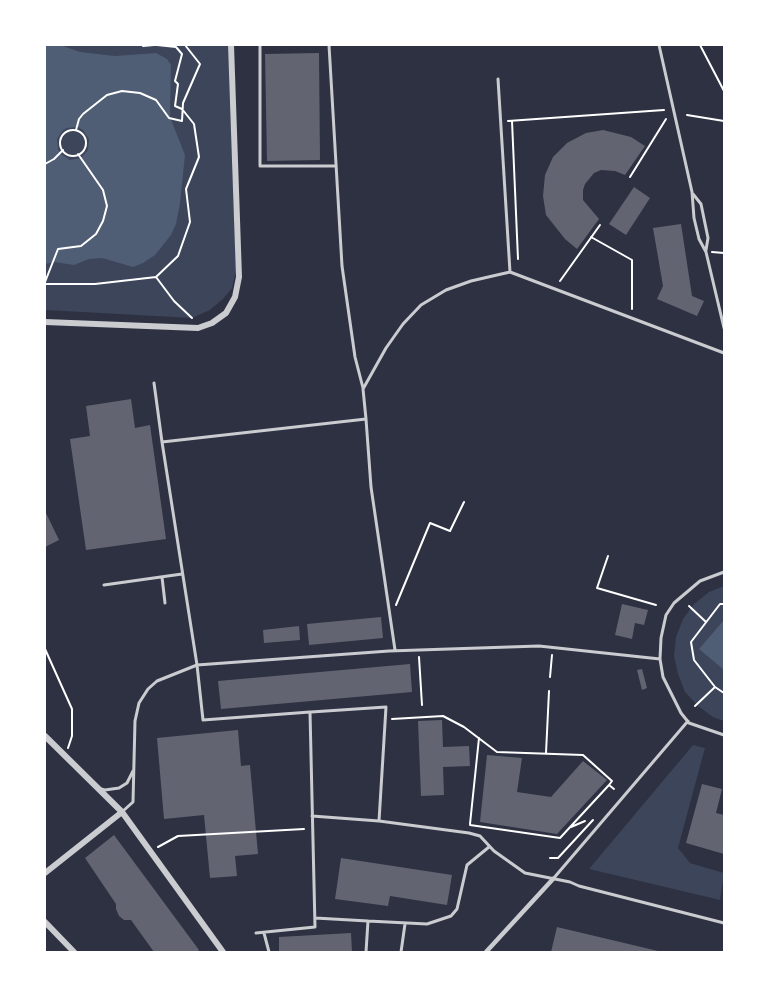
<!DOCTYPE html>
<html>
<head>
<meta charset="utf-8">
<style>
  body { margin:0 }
  #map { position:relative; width:769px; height:997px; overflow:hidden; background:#2d3142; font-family:"Source Serif 4",serif }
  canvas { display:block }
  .frame { position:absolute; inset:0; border:46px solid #fff; pointer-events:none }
</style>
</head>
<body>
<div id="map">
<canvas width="769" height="997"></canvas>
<div class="frame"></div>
</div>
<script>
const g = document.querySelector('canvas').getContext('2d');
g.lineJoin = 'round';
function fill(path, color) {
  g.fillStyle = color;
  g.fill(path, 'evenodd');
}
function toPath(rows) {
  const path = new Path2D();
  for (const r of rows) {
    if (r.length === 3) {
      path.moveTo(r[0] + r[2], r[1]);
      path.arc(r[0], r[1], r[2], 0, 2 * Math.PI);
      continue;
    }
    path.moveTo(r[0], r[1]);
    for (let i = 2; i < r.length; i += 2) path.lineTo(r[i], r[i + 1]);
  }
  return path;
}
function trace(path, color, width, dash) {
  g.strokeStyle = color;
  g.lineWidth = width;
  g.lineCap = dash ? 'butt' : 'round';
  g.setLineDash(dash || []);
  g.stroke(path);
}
fill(toPath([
  [45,45,228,45,236,271,232,288,223,299,210,310,192,318,45,310],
  [724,586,724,721,713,717,698,706,685,692,678,674,674,656,676,637,683,619,694,604,709,592],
  [693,745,705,748,678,848,690,863,724,873,720,900,589,869]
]), '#3c4559');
fill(toPath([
  [45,45,60,45,80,52,115,56,156,53,167,59,171,65,170,117,185,155,180,203,176,224,171,235,155,255,143,263,133,267,102,258,89,259,74,265,54,262,45,264],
  [78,127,83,130,89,139,88,150,81,158,70,160,61,154,58,149,57,139,63,130,67,128],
  [724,620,724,670,699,649]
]), '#4f5d75');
fill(toPath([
  [319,53,320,160,267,161,265,54],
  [603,130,631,137,645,146,625,175,615,171,601,170,594,173,585,184,583,190,583,200,599,219,577,249,565,239,546,215,543,196,545,175,553,157,567,143,586,133],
  [634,187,650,198,626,235,609,224],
  [681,224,692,296,704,301,697,316,657,299,663,286,653,228],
  [131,399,135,428,150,425,166,539,86,550,70,439,90,436,86,406],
  [45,511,59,540,45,547],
  [622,604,648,610,644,625,635,623,632,639,615,635],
  [381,617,383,638,309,645,307,624],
  [299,626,300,640,264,643,263,630],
  [410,664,412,692,221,709,218,681],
  [642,669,647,688,642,690,637,670],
  [442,720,443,747,469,746,470,766,443,767,444,795,421,796,418,721],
  [238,730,241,766,250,765,258,854,235,856,237,876,210,878,204,815,164,819,157,738],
  [487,755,522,758,517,792,551,797,583,761,607,780,557,834,480,822],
  [702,784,722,789,716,813,724,815,724,854,686,843],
  [114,835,199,950,197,952,154,952,131,920,124,920,119,916,116,909,116,904,85,858],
  [341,858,452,875,447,905,390,896,388,906,335,899],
  [557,927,658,951,658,952,551,952],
  [351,933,352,952,279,952,279,937]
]), '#626471');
trace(toPath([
  [114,45,142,45],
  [700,45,724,91],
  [143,46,154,45],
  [687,115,724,121],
  [508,121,664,110],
  [512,121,518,259],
  [76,130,79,119,83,114,107,95,122,91,140,93,156,100,169,118,182,121,183,103,200,64,185,45],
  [73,143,13],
  [45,164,54,159,63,150],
  [630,177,666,119],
  [591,237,632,260,632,309],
  [712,252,724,253],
  [156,277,174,301,192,318],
  [560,281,600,225],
  [45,282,58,249,81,246,96,234,103,221,107,206,103,190,78,154],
  [45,284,95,284,156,277,178,256,190,222,186,189,199,157,194,124,182,109,175,106,178,84,175,81,182,54,176,47,157,45],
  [608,556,597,588,656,605],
  [724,604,720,604,691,642,694,660,715,687,724,693],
  [396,605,430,523,450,531,464,502],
  [689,606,706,622],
  [45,649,72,709,72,736,68,748],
  [419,657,422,705],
  [550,677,552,655],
  [695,706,715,687],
  [392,719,443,716,464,727,497,752,583,755,612,781,609,785],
  [546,753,549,691],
  [470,824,479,738],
  [470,825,560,838,609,785,614,789],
  [571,827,585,821],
  [158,847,178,836,304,829],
  [550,858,558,858,593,820]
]), '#fff', 2);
trace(toPath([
  [260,45,260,166,336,166],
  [329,45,342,266,355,357,363,388],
  [659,45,692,192,694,218,699,239,706,252,724,328],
  [498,79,510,272],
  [693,194,701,204,708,238,706,250],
  [154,383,162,442],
  [366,419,371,487,395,650],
  [724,572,700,581,674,603,666,615,661,638,660,659,663,677,681,713,689,723,724,735],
  [162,577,165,603],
  [104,585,182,574],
  [311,712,386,707,379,821],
  [101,789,105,790,119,788,127,783,133,771],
  [123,811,133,802,135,721,139,703,148,689,157,681,197,665,389,651,539,646,660,659],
  [312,816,379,821,469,833,480,836,494,851,525,873,570,882,579,886,724,923],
  [553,879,688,721],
  [315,918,368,921],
  [256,933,315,927,310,712,203,720,197,665,162,442,366,419,363,389,386,348,403,324,421,305,446,290,471,281,510,272,724,353],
  [264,933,269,952],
  [366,952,368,921,427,924,451,916,457,909,467,865,489,847],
  [401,952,405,924]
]), '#caccd0', 3);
trace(toPath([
  [486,952,553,879]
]), '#caccd0', 4.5);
trace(toPath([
  [45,322,198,328,212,323,226,313,235,297,239,277,231,45],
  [45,736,122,812,223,952],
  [45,873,122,812],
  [45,922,74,952]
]), '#caccd0', 6);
</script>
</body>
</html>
